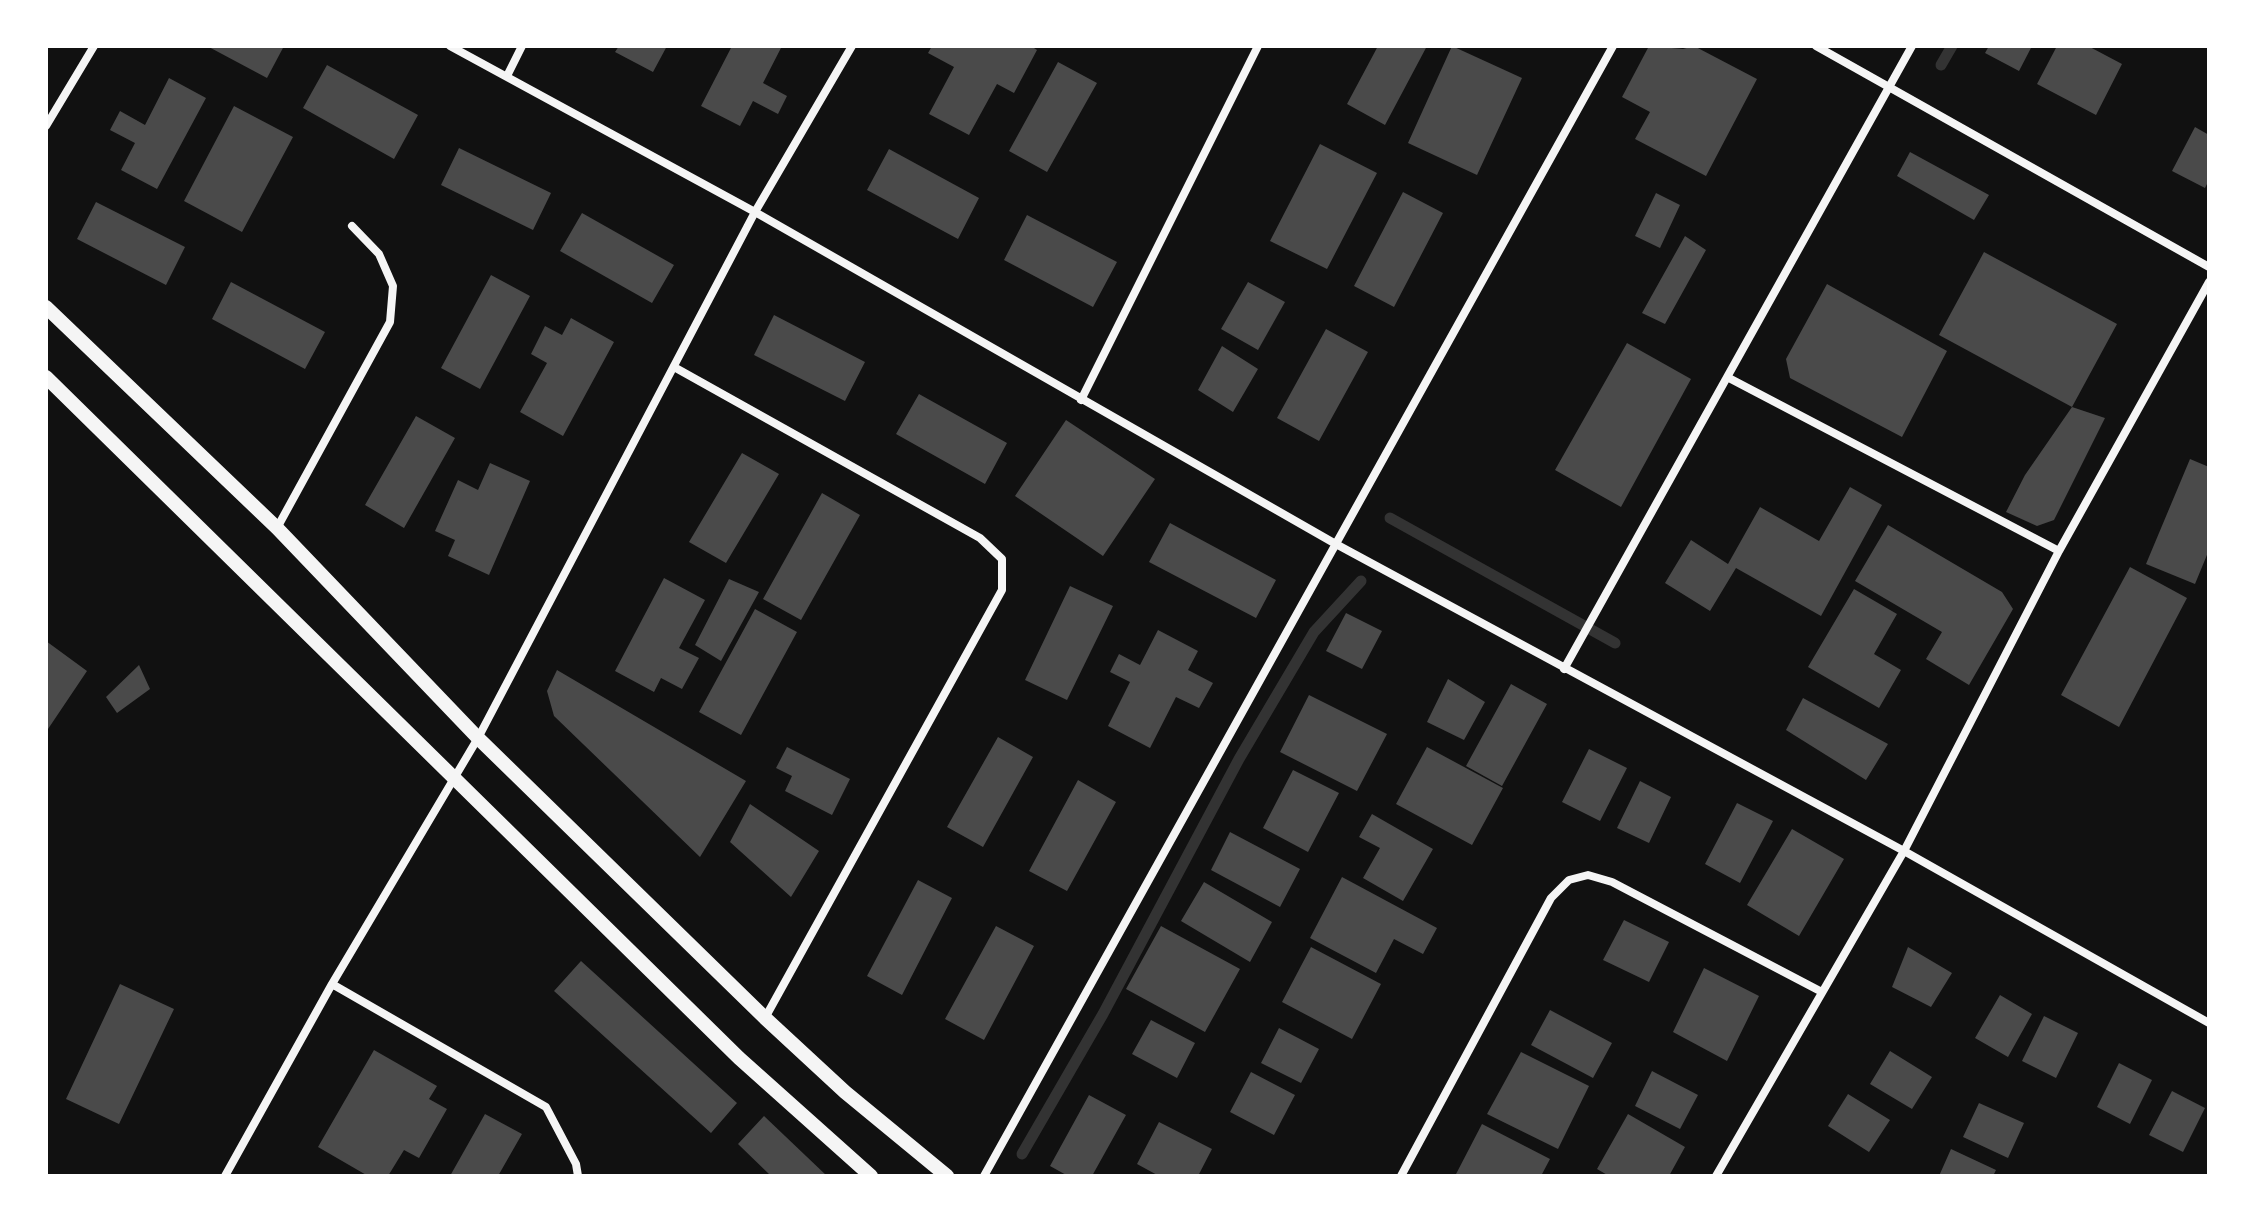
<!DOCTYPE html>
<html>
<head>
<meta charset="utf-8">
<style>
  body { margin:0 }
  #map { position:relative; width:2255px; height:1222px; overflow:hidden; background:#111; font-family:Montserrat,sans-serif }
  canvas { display:block }
  .frame { position:absolute; inset:0; border:48px solid #fff; pointer-events:none }
</style>
</head>
<body>
<div id="map">
<canvas width="2255" height="1222"></canvas>
<div class="frame"></div>
</div>
<script>
const g = document.querySelector('canvas').getContext('2d');
g.lineJoin = 'round';
function toPath(rows) {
  const path = new Path2D();
  for (const r of rows) {
    path.moveTo(r[0], r[1]);
    for (let i = 2; i < r.length; i += 2) path.lineTo(r[i], r[i + 1]);
  }
  return path;
}
function trace(path, color, width, dash) {
  g.strokeStyle = color;
  g.lineWidth = width;
  g.lineCap = dash ? 'butt' : 'round';
  g.setLineDash(dash || []);
  g.stroke(path);
}
function fill(path, color) {
  g.fillStyle = color;
  g.fill(path, 'evenodd');
}
trace(toPath([
  [1941,65,1952,46],
  [1390,518,1615,643],
  [1022,1154,1103,1014,1239,759,1314,632,1361,581]
]), '#333', 11);
fill(toPath([
  [207,46,284,46,267,78],
  [619,46,667,46,653,72,615,52],
  [732,46,782,46,763,83,787,96,778,114,753,101,740,126,701,106],
  [932,46,1031,46,1037,50,1014,93,997,84,969,135,929,114,954,67,928,53],
  [1378,46,1427,46,1385,125,1347,104],
  [1452,46,1522,78,1477,175,1408,143],
  [1649,46,1683,49,1694,46,1757,79,1706,176,1635,139,1650,112,1622,97],
  [1989,46,2032,46,2019,71,1985,53],
  [2057,46,2088,46,2122,64,2096,115,2037,84],
  [1058,62,1097,83,1047,172,1009,151],
  [327,65,418,115,394,159,303,108],
  [169,78,206,98,157,189,121,170,135,143,110,130,120,111,145,125],
  [234,106,293,137,242,232,184,201],
  [2195,127,2209,135,2209,180,2205,188,2172,171],
  [1320,144,1377,173,1327,269,1270,241],
  [459,148,551,193,533,230,441,185],
  [889,149,979,198,958,239,867,190],
  [1910,152,1989,195,1974,220,1897,176],
  [1403,192,1443,213,1394,307,1354,286],
  [1656,193,1680,205,1660,248,1635,236],
  [96,202,185,247,166,285,77,239],
  [582,213,674,265,652,303,560,251],
  [1027,215,1117,262,1093,307,1004,260],
  [1685,236,1706,250,1665,324,1642,313],
  [1984,252,2117,324,2072,407,1939,335],
  [491,275,530,296,480,389,441,368],
  [231,282,325,332,305,369,212,319],
  [1248,282,1285,302,1258,350,1221,329],
  [1827,284,1947,351,1902,437,1790,378,1786,359],
  [774,315,865,362,845,401,754,355],
  [571,318,614,342,563,436,520,412,547,363,531,354,545,326,562,335],
  [1326,329,1368,352,1319,441,1277,418],
  [1627,343,1691,379,1621,507,1555,470],
  [1222,346,1258,369,1233,412,1198,390],
  [919,394,1007,443,985,484,896,434],
  [2072,407,2105,418,2054,520,2037,526,2006,512,2025,475],
  [416,416,455,438,404,528,365,505],
  [1066,420,1155,479,1103,556,1015,496],
  [742,453,779,474,726,563,689,542],
  [2190,459,2209,467,2209,550,2195,584,2146,564],
  [490,463,530,481,489,575,448,556,455,540,435,531,458,480,478,490],
  [1850,487,1882,505,1821,616,1736,568,1710,611,1665,583,1691,540,1728,564,1760,507,1819,541],
  [822,493,860,515,801,620,763,599],
  [1170,523,1276,580,1256,618,1149,562],
  [1888,525,2002,592,2013,609,1969,685,1926,659,1942,632,1855,581],
  [2130,567,2187,598,2119,727,2061,695],
  [664,578,705,600,679,648,699,658,682,689,661,678,654,692,615,671],
  [729,579,759,592,721,661,695,645],
  [1070,586,1113,606,1067,700,1025,680],
  [1854,589,1897,614,1874,654,1901,670,1879,708,1808,667],
  [755,609,797,632,741,735,699,712],
  [1346,613,1382,631,1362,669,1326,651],
  [1158,630,1198,651,1188,670,1213,683,1199,708,1176,697,1150,748,1108,726,1130,682,1110,672,1119,654,1140,665],
  [46,641,87,671,46,732],
  [139,665,150,689,117,713,106,697],
  [557,670,746,781,700,857,554,716,547,691],
  [1448,679,1485,702,1464,740,1427,722],
  [1511,684,1547,704,1502,786,1466,766],
  [1309,695,1387,734,1357,791,1280,752],
  [1803,698,1888,744,1866,780,1786,730],
  [998,737,1033,757,983,847,947,827],
  [787,747,850,779,832,815,785,791,792,776,776,768],
  [1427,747,1503,788,1472,845,1396,804],
  [1589,749,1627,768,1600,821,1562,802],
  [1293,770,1339,793,1308,852,1263,828],
  [1078,780,1116,802,1067,891,1029,871],
  [1640,781,1671,797,1649,843,1617,828],
  [1737,803,1773,821,1740,883,1705,864],
  [750,804,819,851,791,897,730,842],
  [1372,814,1433,849,1403,901,1363,878,1380,848,1359,837],
  [1792,829,1844,859,1799,936,1747,905],
  [1230,832,1300,869,1280,907,1211,870],
  [1342,877,1437,928,1423,954,1394,939,1376,973,1310,938],
  [918,880,952,898,902,995,867,976],
  [1204,882,1272,922,1250,962,1181,921],
  [1624,920,1669,942,1649,982,1603,960],
  [996,926,1034,946,984,1040,945,1019],
  [1161,926,1240,969,1205,1032,1126,989],
  [1311,947,1381,984,1352,1039,1282,1002],
  [1908,947,1952,973,1931,1007,1892,987],
  [581,961,737,1103,711,1133,554,991],
  [1704,968,1759,996,1727,1061,1673,1032],
  [120,984,174,1009,119,1124,66,1099],
  [2000,995,2032,1014,2008,1057,1975,1038],
  [1550,1010,1612,1043,1593,1078,1531,1045],
  [2044,1016,2078,1033,2056,1078,2022,1061],
  [1151,1020,1195,1043,1177,1078,1132,1054],
  [1279,1028,1319,1049,1301,1083,1261,1063],
  [374,1050,437,1086,429,1099,447,1109,419,1158,404,1150,388,1176,368,1176,318,1147],
  [1890,1051,1932,1077,1912,1109,1870,1084],
  [1521,1052,1589,1086,1558,1149,1487,1114],
  [2119,1063,2152,1080,2130,1124,2097,1107],
  [1652,1071,1698,1095,1680,1129,1635,1106],
  [1251,1072,1295,1095,1274,1135,1230,1112],
  [2172,1091,2205,1108,2183,1152,2149,1135],
  [1848,1094,1890,1120,1869,1152,1828,1126],
  [1089,1095,1126,1115,1092,1176,1068,1176,1050,1166],
  [1979,1103,2024,1123,2008,1158,1963,1137],
  [485,1114,522,1134,498,1176,450,1176],
  [1628,1114,1685,1147,1669,1176,1609,1176,1597,1169],
  [764,1116,827,1176,771,1176,738,1144],
  [1159,1122,1212,1149,1198,1176,1159,1176,1137,1164],
  [1482,1124,1550,1159,1541,1176,1455,1176],
  [1951,1149,1996,1170,1993,1176,1939,1176]
]), '#4a4a4a');
trace(toPath([
  [450,46,755,212,1334,543,1904,851,2209,1023],
  [1816,46,2209,267],
  [507,76,522,46],
  [46,126,94,46],
  [674,367,980,538,1002,559,1002,590,765,1018],
  [1727,377,2059,551],
  [1081,400,1258,46],
  [277,528,390,322,393,286,379,254,352,226],
  [1564,669,1912,46],
  [332,984,546,1107,576,1164,578,1176],
  [225,1176,332,984,478,738,755,212,852,46],
  [984,1176,1613,46],
  [1401,1176,1551,898,1569,880,1588,875,1612,882,1820,991],
  [1716,1176,1904,851,2059,551,2209,282]
]), '#f5f5f5', 8);
trace(toPath([
  [46,307,277,528,478,738,765,1018,845,1092,947,1176],
  [46,377,739,1058,871,1176]
]), '#f5f5f5', 14);
</script>
</body>
</html>
